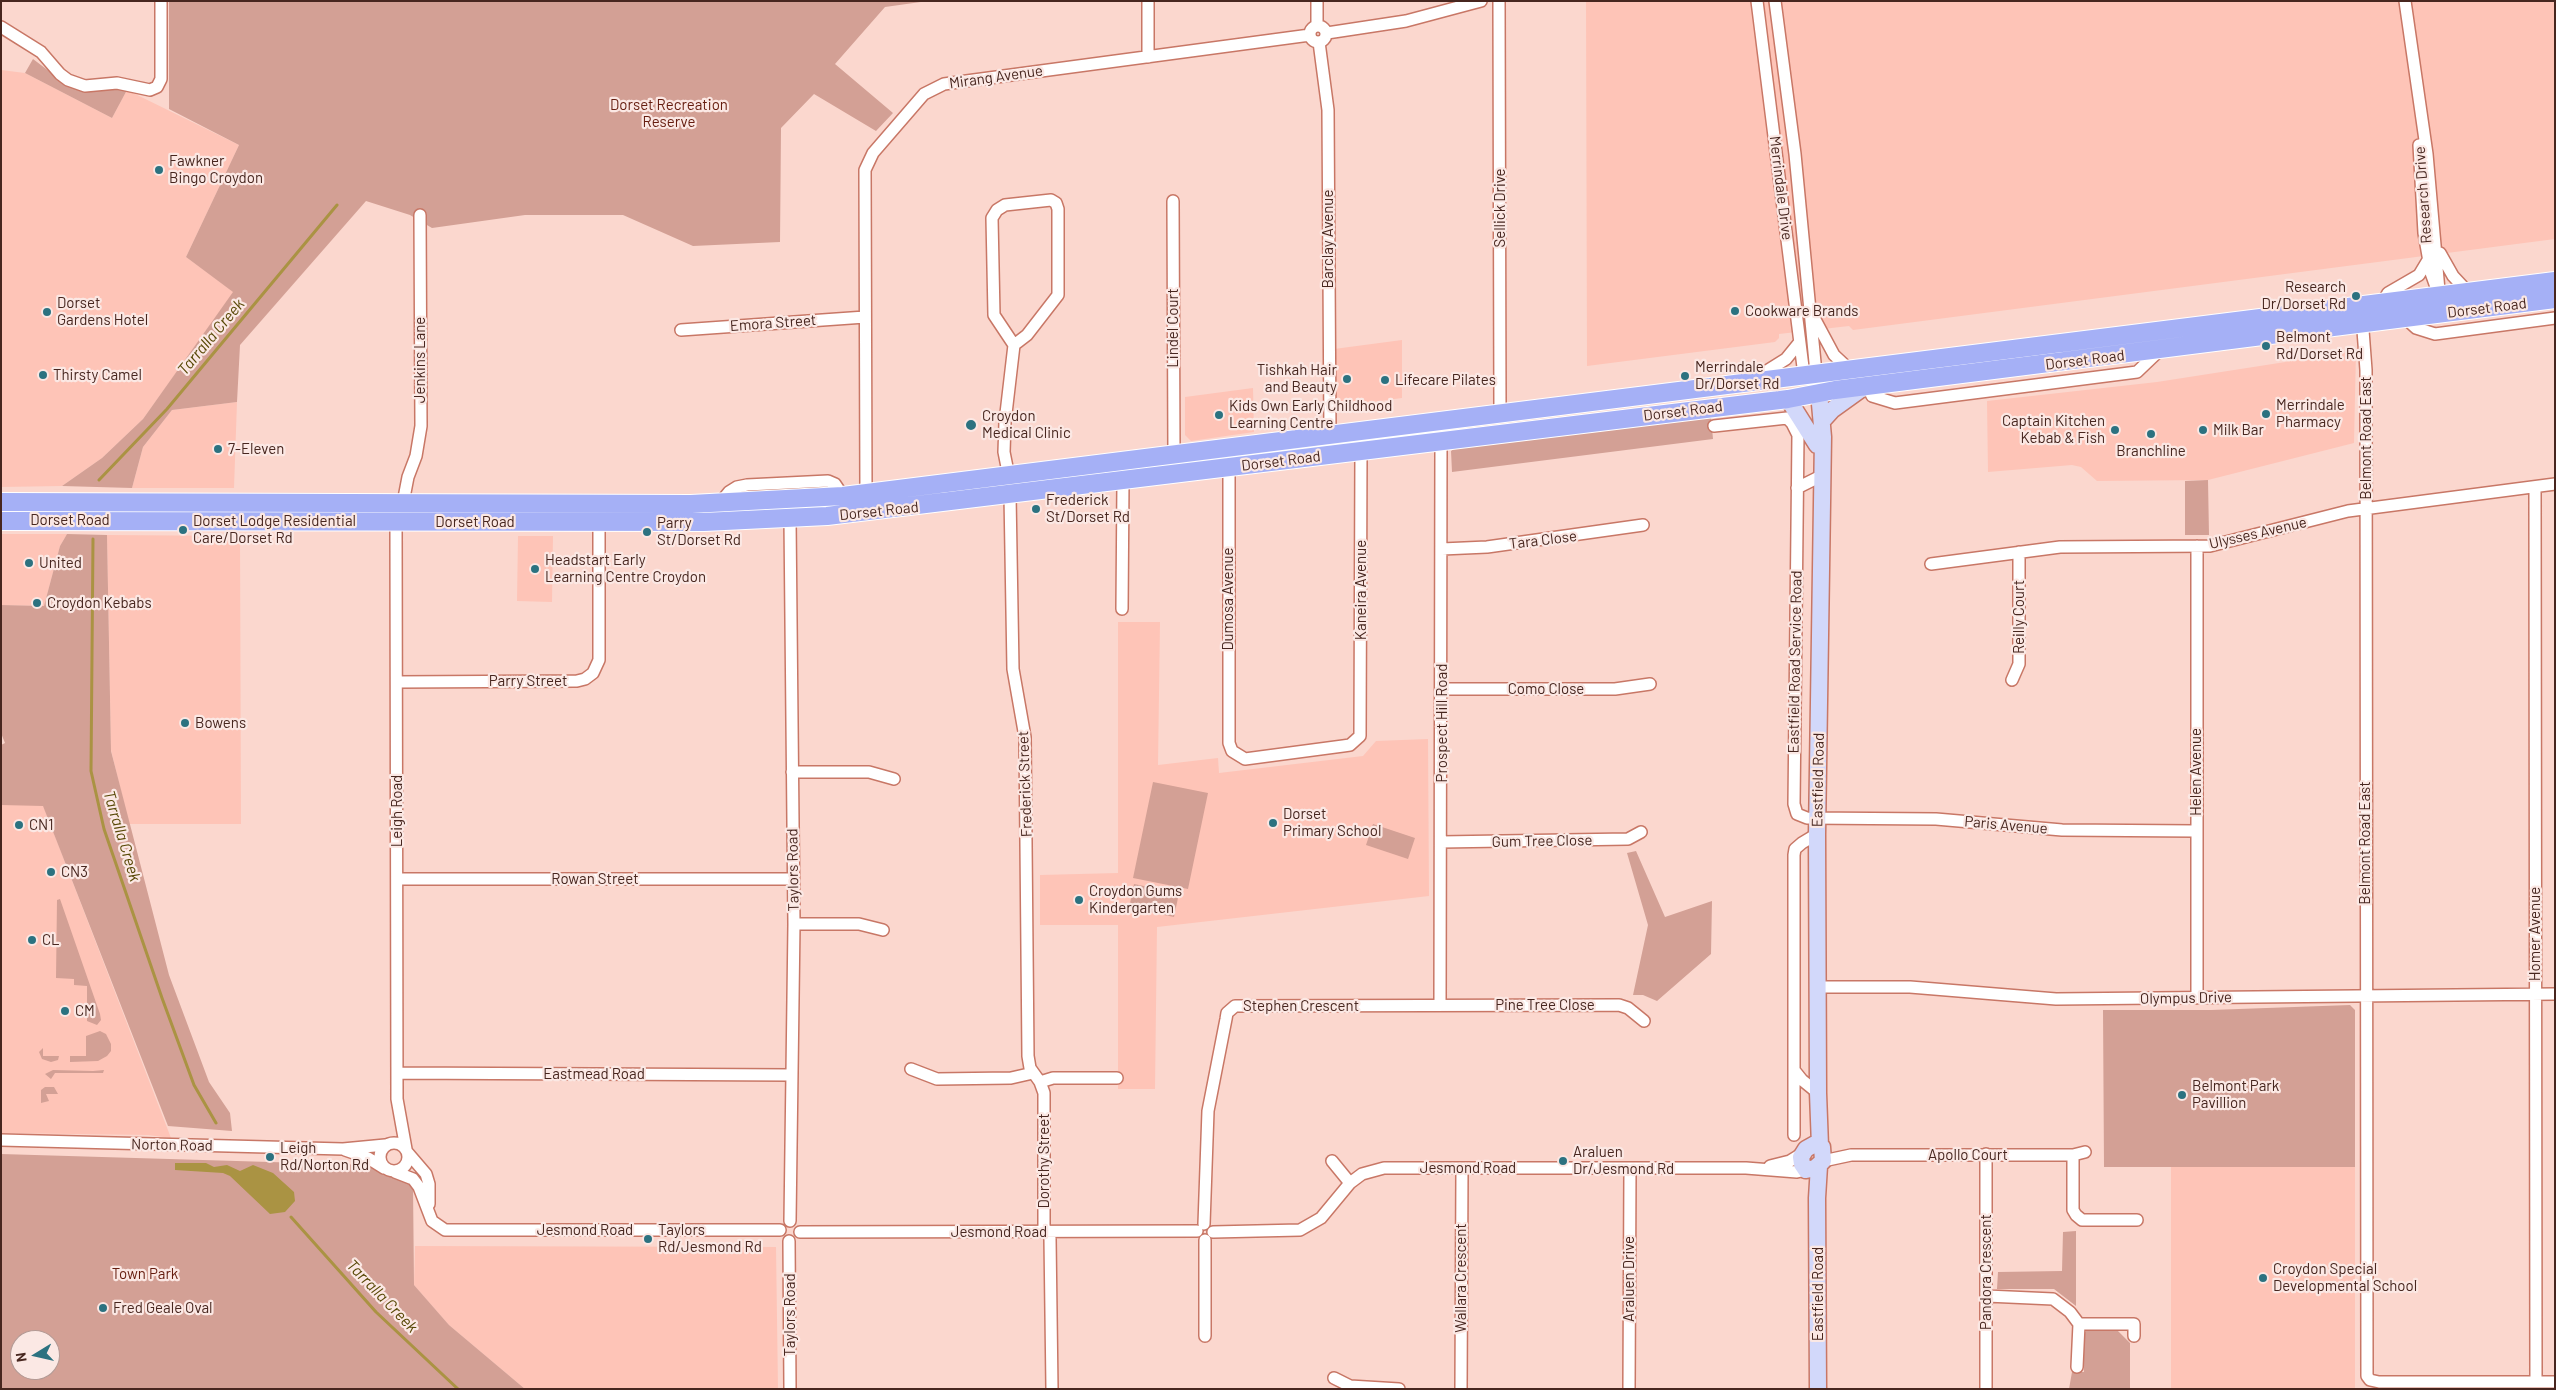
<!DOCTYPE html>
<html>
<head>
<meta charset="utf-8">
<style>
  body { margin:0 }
  #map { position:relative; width:2556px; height:1390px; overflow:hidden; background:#fbd7ce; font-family:Barlow,sans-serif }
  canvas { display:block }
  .frame { position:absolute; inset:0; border:2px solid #47261f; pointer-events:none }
  .north { position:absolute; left:10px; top:1330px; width:50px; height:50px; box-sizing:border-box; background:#fbe8e4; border:1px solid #b39a95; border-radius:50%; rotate:261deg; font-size:14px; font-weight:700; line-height:20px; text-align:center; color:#47261f }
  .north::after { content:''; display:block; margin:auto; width:18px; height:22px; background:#2c7280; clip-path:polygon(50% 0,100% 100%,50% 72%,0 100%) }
</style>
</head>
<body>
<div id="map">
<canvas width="2556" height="1390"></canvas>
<div class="frame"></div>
<div class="north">N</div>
</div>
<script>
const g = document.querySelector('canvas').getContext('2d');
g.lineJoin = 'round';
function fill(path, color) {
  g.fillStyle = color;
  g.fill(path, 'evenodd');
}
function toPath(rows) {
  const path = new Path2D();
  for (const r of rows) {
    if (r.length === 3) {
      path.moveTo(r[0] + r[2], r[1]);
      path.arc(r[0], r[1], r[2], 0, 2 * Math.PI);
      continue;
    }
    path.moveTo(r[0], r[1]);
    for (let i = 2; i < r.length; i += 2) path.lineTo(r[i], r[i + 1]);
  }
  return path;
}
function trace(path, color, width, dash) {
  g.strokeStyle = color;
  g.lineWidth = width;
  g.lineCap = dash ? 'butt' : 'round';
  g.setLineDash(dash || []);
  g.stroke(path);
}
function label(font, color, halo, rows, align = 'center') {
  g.font = font + ' Barlow,sans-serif';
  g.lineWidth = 4.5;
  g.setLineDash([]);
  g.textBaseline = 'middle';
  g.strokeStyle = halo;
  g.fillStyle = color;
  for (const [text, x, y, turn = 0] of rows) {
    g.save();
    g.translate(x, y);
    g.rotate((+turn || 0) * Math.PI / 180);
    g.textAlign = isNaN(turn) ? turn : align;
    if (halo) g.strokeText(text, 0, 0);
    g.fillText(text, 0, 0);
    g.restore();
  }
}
fill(toPath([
  [1586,1,2555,1,2555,239,1853,330,1849,326,1779,334,1779,338,1775,342,1587,366],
  [1,70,25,73,112,118,127,90,239,145,186,257,234,292,143,419,102,458,62,486,1,487],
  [1402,340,1402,398,1334,407,1334,349],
  [2356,351,2354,443,2208,480,2097,481,2081,467,2072,465,1988,472,1987,401,2157,382],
  [1253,388,1254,432,1191,441,1185,435,1185,397],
  [237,402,234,488,132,488,143,447,172,410],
  [1,534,67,534,60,546,44,606,1,605],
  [107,535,240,536,241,824,129,824,111,750],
  [518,536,553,536,552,602,517,601],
  [1118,622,1160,622,1158,765,1218,758,1219,773,1363,756,1376,741,1428,739,1429,896,1157,927,1155,1089,1118,1089,1118,925,1040,925,1040,875,1118,873],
  [1,805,43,805,171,1138,148,1135,1,1133],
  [2171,1167,2355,1167,2355,1389,2171,1389],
  [415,1246,776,1247,778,1389,525,1389,449,1325,414,1285]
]), '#fec4b7');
fill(toPath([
  [169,1,928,1,885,7,835,64,893,113,876,131,814,94,781,128,780,242,693,246,623,215,525,215,432,228,410,215,366,201,240,345,237,402,172,410,143,447,132,488,62,486,102,458,143,419,233,292,186,257,239,145,169,109],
  [33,59,70,87,127,90,112,118,25,73],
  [1711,417,1713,439,1452,472,1451,451,1454,449],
  [2208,480,2209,535,2185,535,2185,481],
  [67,534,107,535,111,751,169,975,209,1082,230,1113,232,1131,168,1126,43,806,1,805,1,745,5,743,1,733,1,605,44,606,60,546],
  [1153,782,1208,793,1188,889,1133,878],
  [1373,824,1415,838,1408,859,1366,845],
  [1636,851,1665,917,1712,901,1711,954,1657,1001,1643,995,1633,995,1648,925,1627,853],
  [1134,884,1179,893,1174,917,1129,908],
  [60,899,100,1014,101,1020,97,1025,87,1021,87,986,74,985,74,979,56,978,57,900],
  [2350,1005,2355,1010,2355,1167,2104,1167,2103,1010,2211,1010],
  [100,1031,106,1034,111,1044,111,1051,107,1056,98,1061,70,1062,70,1056,86,1056,86,1036],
  [43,1048,43,1056,59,1056,58,1060,51,1062,42,1059,39,1052],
  [53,1070,93,1071,104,1070,103,1073,55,1073,51,1079,45,1074],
  [45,1087,54,1087,58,1094,46,1094,49,1101,41,1103,41,1090],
  [1,1154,371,1165,386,1175,401,1179,413,1186,414,1285,449,1325,525,1389,1,1389],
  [20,1340,50,1340,50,1370,20,1370],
  [2076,1231,2076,1306,2054,1289,1997,1289,1998,1272,2062,1271,2063,1232],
  [2100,1328,2117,1330,2130,1343,2130,1389,2069,1389,2072,1372,2084,1372,2083,1336,2086,1331]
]), '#d3a095');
fill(toPath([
  [175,1163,206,1163,214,1167,227,1165,240,1171,253,1165,273,1173,294,1192,295,1201,285,1212,270,1214,230,1176,223,1173,175,1170]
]), '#aa9343');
trace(toPath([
  [99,480,167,409,337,205],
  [93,539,91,771,104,829,162,998,194,1085,216,1123],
  [291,1217,376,1312,458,1389]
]), '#aa9343', 3);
const street = toPath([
  [1148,1,1148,57],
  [1317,1,1317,25],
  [1499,1,1500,415],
  [1757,1,1804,375],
  [1775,1,1795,154,1816,373],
  [2405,1,2427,154,2440,302],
  [1318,34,8],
  [1,27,41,52,60,74,68,80,85,86,117,83,150,90,157,87,161,79,161,1],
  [1327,33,1406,21,1481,1],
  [1319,42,1328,110,1330,436],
  [2419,145,2424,233,2431,273,2436,287],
  [1173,201,1174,456],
  [2440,253,2453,276,2468,292],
  [2383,302,2388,293,2419,275,2428,260],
  [1811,312,1834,355,1849,369],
  [2362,317,2366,370,2367,1376,2370,1380,2379,1382,2555,1382],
  [2405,318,2416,328,2435,334,2555,318],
  [681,330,865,317],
  [1754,379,1786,359,1799,343],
  [1868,387,1872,396,1895,403,2137,372,2159,351],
  [1714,426,1787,418,1792,423,1798,435,1794,804,1797,814,1807,818,1936,819,2062,830,2195,831],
  [1229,467,1229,743,1232,751,1245,759,1343,746,1350,745,1360,736,1361,450],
  [1009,477,1004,452,1005,422,1014,345,994,315,992,218,997,210,1005,205,1051,200,1056,203,1058,209,1058,295,1027,335,1014,345],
  [2535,487,2536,1381],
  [1797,488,1821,476],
  [866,494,865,170,873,153,924,94,944,84,1310,35],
  [1010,495,1013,669,1025,737,1028,1056,1030,1068,1040,1082,1044,1093,1044,1227,1050,1238,1052,1389],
  [403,503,408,477,416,456,421,426,420,215],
  [720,503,729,492,737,487,747,485,828,481,835,484,843,496],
  [790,519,794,924,790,1221],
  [396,522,397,1099,406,1149],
  [2197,546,2197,998],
  [1442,549,1487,547,1643,525],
  [1931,564,2060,547,2210,546,2348,511,2555,484],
  [1122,609,1123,481],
  [2012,680,2019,664,2019,552],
  [397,682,577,681,585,679,593,673,599,660,599,521],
  [1442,689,1615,689,1650,684],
  [792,772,869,772,894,779],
  [1817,834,1802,843,1795,849,1794,855,1794,1070,1802,1080,1818,1093],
  [1441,842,1628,839,1641,832],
  [397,879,792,879],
  [794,924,859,924,883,930],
  [1817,987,1910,987,2056,999,2555,994],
  [1440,1005,1441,441],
  [911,1069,937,1079,1011,1078,1033,1073],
  [1794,1070,1794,1135],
  [397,1073,790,1075],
  [1040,1082,1053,1078,1117,1078],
  [1,1140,343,1149,385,1145],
  [394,1157,14],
  [345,1150,368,1158,384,1168],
  [408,1153,426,1174,429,1184,429,1204],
  [1986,1154,1986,1389],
  [2073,1155,2073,1210,2076,1215,2082,1220,2137,1220],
  [1332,1161,1350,1183],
  [1823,1161,1851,1155,2073,1155,2085,1152],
  [1770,1166,1790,1161,1803,1153],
  [395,1172,413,1179,419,1187,432,1221,445,1230,780,1230],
  [1204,1224,1208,1111,1226,1019,1227,1013,1235,1006,1619,1005,1628,1008,1644,1021],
  [800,1232,1197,1231],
  [1213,1232,1300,1230,1321,1218,1350,1183,1362,1174,1384,1168,1746,1168,1797,1172,1806,1170],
  [789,1241,790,1389],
  [1987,1296,2053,1299,2070,1312,2079,1324,2134,1324,2134,1336],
  [1205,1336,1205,1240],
  [2077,1367,2079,1324],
  [1334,1378,1350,1386,1399,1389],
  [1461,1389,1462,1168],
  [1629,1389,1630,1168]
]);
const secondary = toPath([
  [1819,393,1823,437,1817,834,1818,1093,1820,1146],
  [1788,399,1817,445],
  [1822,421,1832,410,1864,387],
  [1815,1144,1822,1147,1823,1161,1815,1168,1806,1170,1802,1164,1801,1157,1806,1149,1815,1144],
  [1818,1389,1817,1198,1819,1166]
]);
const primary = toPath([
  [1,502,691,504,843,496,2555,281],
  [1,521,704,522,827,516,1788,399,1835,390,2555,299]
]);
trace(street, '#c87766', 14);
trace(secondary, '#c87766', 19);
trace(primary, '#fff', 20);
trace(street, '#fff', 11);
trace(secondary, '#d2d8fa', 16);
trace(primary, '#a5b0f6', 18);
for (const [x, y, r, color] of [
  [159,170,5,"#2c7280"],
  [2356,296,5,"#2c7280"],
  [1735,311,5,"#2c7280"],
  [47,312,5,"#2c7280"],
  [2266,346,5,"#2c7280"],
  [43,375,5,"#2c7280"],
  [1685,376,5,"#2c7280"],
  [1347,379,5,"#2c7280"],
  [1385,380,5,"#2c7280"],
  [2266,414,5,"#2c7280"],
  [1219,415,5,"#2c7280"],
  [971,425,6,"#2c7280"],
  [2115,430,5,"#2c7280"],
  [2203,430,5,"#2c7280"],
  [2151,434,5,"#2c7280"],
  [218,449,5,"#2c7280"],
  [1036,509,5,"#2c7280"],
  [183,530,5,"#2c7280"],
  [647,532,5,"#2c7280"],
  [29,563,5,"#2c7280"],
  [535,569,5,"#2c7280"],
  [37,603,5,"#2c7280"],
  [185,723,5,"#2c7280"],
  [1273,823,5,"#2c7280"],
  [19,825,5,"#2c7280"],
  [51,872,5,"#2c7280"],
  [1079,900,5,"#2c7280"],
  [32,940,5,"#2c7280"],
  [65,1011,5,"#2c7280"],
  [2182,1095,5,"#2c7280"],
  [270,1157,5,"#2c7280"],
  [1563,1161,5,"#2c7280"],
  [648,1239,5,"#2c7280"],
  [2263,1278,5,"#2c7280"],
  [103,1308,5,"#2c7280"]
]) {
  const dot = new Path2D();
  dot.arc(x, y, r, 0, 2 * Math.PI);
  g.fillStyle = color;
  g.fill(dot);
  trace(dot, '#fbe8e4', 2);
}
label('15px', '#47261f', '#fbe8e4', [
  ["Mirang Avenue",996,77,-8],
  ["Merrindale Drive",1781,188,83],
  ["Research Drive",2423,195,-94],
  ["Sellick Drive",1500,208,-90],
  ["Barclay Avenue",1328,239,-90],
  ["Dorset Road",2487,308,-7],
  ["Emora Street",773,323,-4],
  ["Lindel Court",1173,328,-90],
  ["Jenkins Lane",420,360,-90],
  ["Dorset Road",2085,360,-7],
  ["Dorset Road",1683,411,-7],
  ["Belmont Road East",2366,438,-90],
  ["Dorset Road",1281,461,-7],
  ["Dorset Road",879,511,-6],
  ["Dorset Road",70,520],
  ["Dorset Road",475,522],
  ["Ulysses Avenue",2258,533,-13],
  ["Tara Close",1543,540,-7],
  ["Kaneira Avenue",1361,590,-90],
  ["Dumosa Avenue",1228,599,-90],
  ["Reilly Court",2019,617,-90],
  ["Eastfield Road Service Road",1795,662,-89],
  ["Parry Street",528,681],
  ["Como Close",1546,689],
  ["Prospect Hill Road",1442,723,-90],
  ["Helen Avenue",2196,772,-90],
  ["Eastfield Road",1818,780,-89],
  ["Frederick Street",1025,784,-92],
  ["Leigh Road",397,811,-90],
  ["Paris Avenue",2006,825,5],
  ["Gum Tree Close",1542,841,-1],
  ["Belmont Road East",2365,843,-90],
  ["Taylors Road",793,870,-91],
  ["Rowan Street",595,879],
  ["Homer Avenue",2535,934,-90],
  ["Olympus Drive",2186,998,-1],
  ["Pine Tree Close",1545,1005],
  ["Stephen Crescent",1301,1006],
  ["Eastmead Road",594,1074],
  ["Norton Road",172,1145,1],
  ["Apollo Court",1968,1155],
  ["Dorothy Street",1044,1161,-90],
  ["Jesmond Road",1468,1168],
  ["Jesmond Road",585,1230],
  ["Jesmond Road",999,1232],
  ["Pandora Crescent",1986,1272,-90],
  ["Wallara Crescent",1461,1278,-90],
  ["Araluen Drive",1629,1279,-90],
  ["Eastfield Road",1818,1294,-90],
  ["Taylors Road",790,1315,-90]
]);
label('15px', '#651c0e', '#fbe8e4', [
  ["Dorset Recreation",669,105],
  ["Reserve",669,122],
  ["Town Park",145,1274]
]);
label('15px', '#47261f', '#fbe8e4', [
  ["Fawkner",169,161],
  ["Bingo Croydon",169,178],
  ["Research",2346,287,"right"],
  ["Dr/Dorset Rd",2346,304,"right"],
  ["Dorset",57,303],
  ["Gardens Hotel",57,320],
  ["Cookware Brands",1745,311],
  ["Belmont",2276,337],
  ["Rd/Dorset Rd",2276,354],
  ["Merrindale",1695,367],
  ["Dr/Dorset Rd",1695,384],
  ["Tishkah Hair",1337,370,"right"],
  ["and Beauty",1337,387,"right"],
  ["Thirsty Camel",53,375],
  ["Lifecare Pilates",1395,380],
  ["Merrindale",2276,405],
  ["Pharmacy",2276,422],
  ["Kids Own Early Childhood",1229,406],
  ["Learning Centre",1229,423],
  ["Croydon",982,416],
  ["Medical Clinic",982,433],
  ["Captain Kitchen",2105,421,"right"],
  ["Kebab & Fish",2105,438,"right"],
  ["Milk Bar",2213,430],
  ["7-Eleven",228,449],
  ["Branchline",2151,451,"center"],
  ["Frederick",1046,500],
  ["St/Dorset Rd",1046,517],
  ["Dorset Lodge Residential",193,521],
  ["Care/Dorset Rd",193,538],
  ["Parry",657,523],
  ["St/Dorset Rd",657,540],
  ["Headstart Early",545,560],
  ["Learning Centre Croydon",545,577],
  ["United",39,563],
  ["Croydon Kebabs",47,603],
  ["Bowens",195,723],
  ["Dorset",1283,814],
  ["Primary School",1283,831],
  ["CN1",29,825],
  ["CN3",61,872],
  ["Croydon Gums",1089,891],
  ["Kindergarten",1089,908],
  ["CL",42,940],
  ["CM",75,1011],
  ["Belmont Park",2192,1086],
  ["Pavillion",2192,1103],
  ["Leigh",280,1148],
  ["Rd/Norton Rd",280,1165],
  ["Araluen",1573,1152],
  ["Dr/Jesmond Rd",1573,1169],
  ["Taylors",658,1230],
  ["Rd/Jesmond Rd",658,1247],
  ["Croydon Special",2273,1269],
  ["Developmental School",2273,1286],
  ["Fred Geale Oval",113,1308]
], 'left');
label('italic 16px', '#584806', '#fbe8e4', [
  ["Tarralla Creek",211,337,-50],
  ["Tarralla Creek",122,836,73],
  ["Tarralla Creek",382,1296,46]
]);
</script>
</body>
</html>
